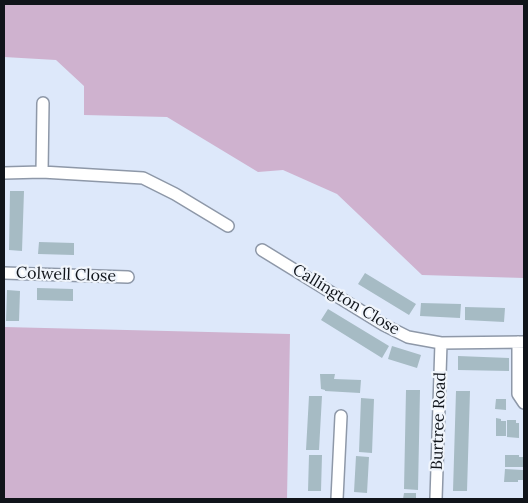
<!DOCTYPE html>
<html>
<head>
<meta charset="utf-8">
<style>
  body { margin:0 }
  #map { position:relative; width:528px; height:503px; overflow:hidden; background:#dde8fa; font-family:Lora,serif }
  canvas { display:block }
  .frame { position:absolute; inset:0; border:5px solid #10141a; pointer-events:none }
</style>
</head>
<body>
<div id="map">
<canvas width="528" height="503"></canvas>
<div class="frame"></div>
</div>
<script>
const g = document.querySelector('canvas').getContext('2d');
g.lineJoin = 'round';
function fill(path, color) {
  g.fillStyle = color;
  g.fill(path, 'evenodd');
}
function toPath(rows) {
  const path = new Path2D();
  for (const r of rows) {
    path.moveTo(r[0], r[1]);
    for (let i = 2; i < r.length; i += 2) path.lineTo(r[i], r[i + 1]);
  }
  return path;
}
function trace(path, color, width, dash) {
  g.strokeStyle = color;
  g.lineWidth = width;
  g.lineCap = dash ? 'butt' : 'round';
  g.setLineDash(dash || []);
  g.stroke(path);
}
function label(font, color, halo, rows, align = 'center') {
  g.font = font + ' Lora,serif';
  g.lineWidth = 4.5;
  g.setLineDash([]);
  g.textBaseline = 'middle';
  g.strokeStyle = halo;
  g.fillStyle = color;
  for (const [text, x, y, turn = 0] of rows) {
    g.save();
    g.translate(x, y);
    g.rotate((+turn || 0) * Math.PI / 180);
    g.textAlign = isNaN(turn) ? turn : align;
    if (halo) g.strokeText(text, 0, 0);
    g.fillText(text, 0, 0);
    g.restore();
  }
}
fill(toPath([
  [4,4,524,4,524,278,422,275,337,194,283,170,258,172,167,117,84,115,84,86,56,60,4,57],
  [4,327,290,334,287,499,4,499]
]), '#cfb2cf');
fill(toPath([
  [10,191,24,191,22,251,9,250],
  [39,242,74,243,74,255,38,254],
  [365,273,416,304,409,315,358,284],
  [37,288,73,289,73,301,37,300],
  [7,290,20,291,19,321,6,321],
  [421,303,461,304,460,318,420,316],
  [465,307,505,308,504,322,465,320],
  [328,309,389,346,382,358,321,320],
  [392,346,421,355,417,368,388,359],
  [458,356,509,358,509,371,458,370],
  [320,374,335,374,334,379,361,380,360,393,325,391,325,390,321,389],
  [406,390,420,390,418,490,404,489],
  [456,391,470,391,467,491,453,491],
  [309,396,322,396,319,450,306,450],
  [361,398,374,399,372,453,359,452],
  [496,399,506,399,506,410,495,409],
  [496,418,501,419,501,421,506,421,506,436,496,436],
  [507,420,516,420,516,423,519,423,519,438,507,437],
  [309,455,322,455,321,491,308,491],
  [505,455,519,455,519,457,523,457,523,467,505,467],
  [356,456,369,457,367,493,354,492],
  [505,469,523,470,523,480,518,480,518,482,504,482],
  [404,493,416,493,416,499,403,499]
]), '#a6bbc4');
const street = toPath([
  [42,172,43,103],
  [4,173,42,172,143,178,175,194,228,226],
  [262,250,384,325,408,337,441,343,524,342],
  [4,273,128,277],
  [518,342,518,394,524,403],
  [337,499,341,416],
  [436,499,441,343]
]);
trace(street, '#8e98a8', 14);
trace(street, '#fff', 11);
label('16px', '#10141a', '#f0f5fc', [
  ["Colwell Close",66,275,2],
  ["Callington Close",346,300,31],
  ["Burtree Road",439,421,-88]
]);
</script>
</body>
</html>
